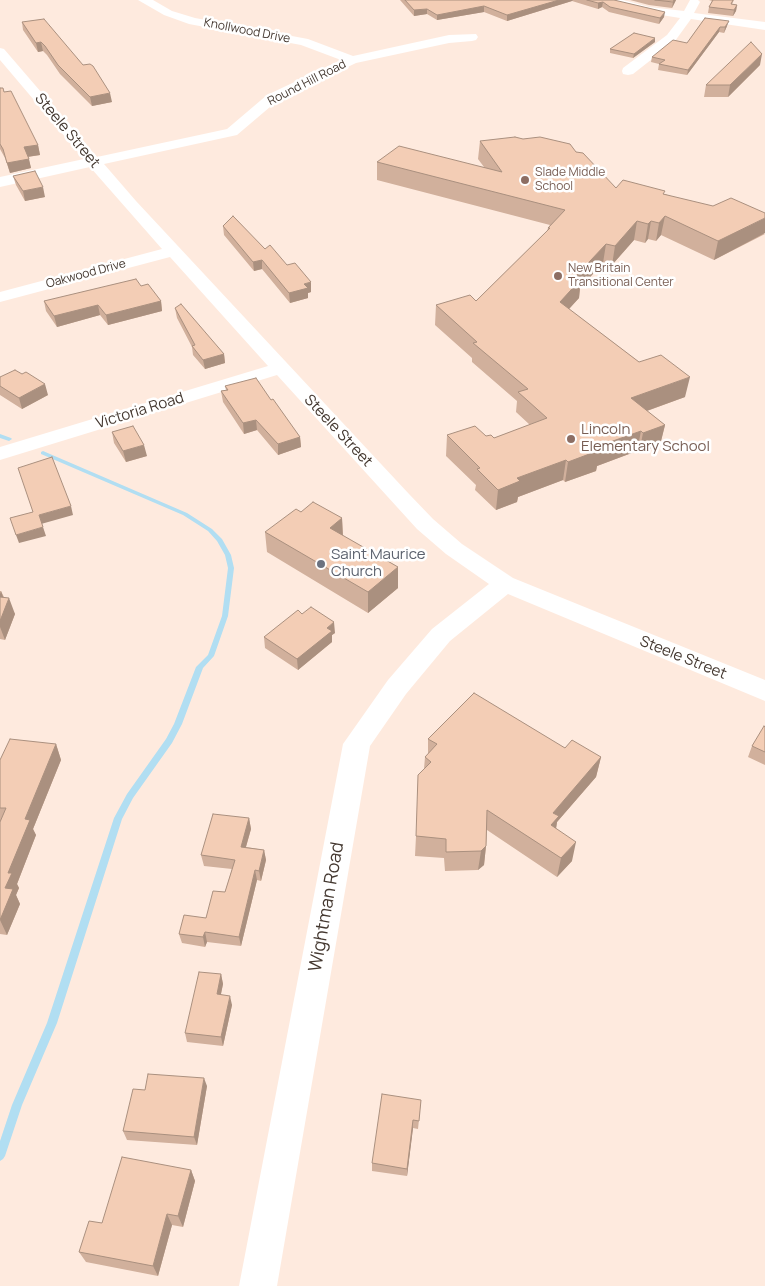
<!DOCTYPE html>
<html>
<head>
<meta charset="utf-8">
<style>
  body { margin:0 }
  canvas { display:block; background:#feeade }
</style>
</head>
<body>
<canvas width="765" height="1286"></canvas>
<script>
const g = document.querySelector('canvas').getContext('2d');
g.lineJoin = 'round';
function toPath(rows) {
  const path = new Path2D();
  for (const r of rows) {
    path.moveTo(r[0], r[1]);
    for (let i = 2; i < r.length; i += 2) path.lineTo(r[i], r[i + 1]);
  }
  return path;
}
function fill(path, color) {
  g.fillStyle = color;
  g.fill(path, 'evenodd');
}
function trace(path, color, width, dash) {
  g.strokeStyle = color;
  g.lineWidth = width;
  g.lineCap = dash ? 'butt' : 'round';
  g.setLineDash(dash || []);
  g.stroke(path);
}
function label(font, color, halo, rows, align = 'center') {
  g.font = font + ' Manrope,sans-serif';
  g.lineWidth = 5;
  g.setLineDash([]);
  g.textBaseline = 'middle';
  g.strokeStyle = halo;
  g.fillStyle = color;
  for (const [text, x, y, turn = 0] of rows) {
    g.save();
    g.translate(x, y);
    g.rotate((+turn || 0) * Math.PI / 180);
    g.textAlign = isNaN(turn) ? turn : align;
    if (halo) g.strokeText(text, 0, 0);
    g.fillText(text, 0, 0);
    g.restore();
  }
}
fill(toPath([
  [0,434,11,438,12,439,9,441,0,438,0,434],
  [43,451,187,513,212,529,222,539,231,555,234,568,228,616,214,656,203,668,182,724,172,743,133,798,122,819,57,1023,22,1105,5,1156,3,1159,0,1161,0,1141,12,1105,47,1023,114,818,127,794,166,739,174,724,196,667,208,655,222,616,228,568,225,555,217,541,208,531,183,515,41,454,41,452,43,451]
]), '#b1def2');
fill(toPath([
  [138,0,153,0,172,11,195,18,308,39,353,56,449,35,476,34,478,37,476,40,472,41,449,43,356,63,277,101,237,135,104,164,136,201,409,494,433,519,462,544,513,578,765,680,765,701,508,594,450,641,406,694,370,746,277,1286,239,1286,343,744,388,680,432,629,489,584,446,554,417,529,277,375,0,460,0,447,268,366,170,257,0,302,0,292,162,249,90,167,0,187,0,177,84,159,0,60,0,48,4,49,97,157,227,129,267,95,341,60,301,45,189,24,164,15,138,0],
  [603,0,623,0,649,7,684,11,690,0,698,0,700,2,694,13,765,22,765,30,691,19,675,41,633,74,628,75,623,74,622,71,623,68,667,35,680,18,649,13,605,2,603,0]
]), '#fff');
fill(toPath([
  [400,0,614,0,664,17,659,24,609,12,602,7,598,9,572,1,507,21,484,12,437,20,427,14,414,16],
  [630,0,676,0,672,8,649,5],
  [709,0,734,0,732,4,737,5,736,11,733,16,708,13,709,7,712,1],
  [705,18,727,26,724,33,719,32,687,75,658,70,659,64,651,62,652,57,687,43],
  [22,22,112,102,92,106,60,74,47,55,43,51,38,52,23,30],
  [655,42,633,58,610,53,610,49],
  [760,65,728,97,704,97,706,85],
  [0,88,4,92,38,145,40,155,28,157,31,168,10,173,5,158,0,149],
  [480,141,576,152,616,188,665,194,765,234,714,260,661,235,656,241,648,239,645,243,634,240,612,265,603,263,580,288,579,298,569,309,639,362,685,397,647,411,665,425,660,445,639,453,637,451,597,466,596,471,565,482,563,480,518,497,517,502,496,510,475,490,476,485,446,456,447,435,486,436,494,438,530,425,516,412,517,401,472,362,472,358,435,325,436,305,476,301,547,231,548,228,550,225,377,180,377,162,484,167,478,159],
  [13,176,45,197,25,201,16,185],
  [223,226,265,249,311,292,308,293,308,298,290,303,262,269,254,271,224,235],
  [141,286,161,301,162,311,108,325,100,315,57,327,46,311,44,301],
  [175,308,224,354,225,363,205,369,193,355,192,347,177,318],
  [0,377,48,395,22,409,0,395],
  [225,386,271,400,300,437,301,447,278,455,257,430,244,434,223,402,221,391,226,390],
  [112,432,147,456,126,462,114,443],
  [301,512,342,518,343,536,398,567,398,588,368,613,267,552,265,532],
  [0,591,1,591,4,597,15,614,5,640,0,639],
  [335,633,332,635,332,642,298,670,265,648,264,637],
  [765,727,765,765,748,757,752,746],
  [428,739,565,748,601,757,596,777,557,822,556,828,572,861,557,877,487,830,486,846,484,865,478,870,445,871,444,858,415,856,416,836,424,769,425,757,428,754],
  [56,744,61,760,33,829,36,835,17,884,19,888,16,895,20,904,7,935,0,934,0,935,0,760],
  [249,818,251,829,246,847,264,850,266,860,261,881,257,880,241,946,207,942,205,947,182,943,179,934,206,918,225,892,232,869,204,866,201,855],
  [221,974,223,984,221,994,232,1005,223,1046,187,1042,185,1033],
  [207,1086,197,1145,127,1140,123,1131,145,1090],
  [421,1100,418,1129,413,1128,407,1176,372,1171,372,1163],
  [191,1170,195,1181,183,1227,172,1225,158,1276,86,1262,79,1252,102,1223]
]), '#d1b09c');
fill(toPath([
  [559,0,573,0,572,1,507,21,507,15],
  [674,0,676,0,672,8,673,2],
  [603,2,602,7,598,9,598,3],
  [737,5,736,11,733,16,734,10],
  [484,6,484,12,437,20,437,15],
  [427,9,427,14,414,16,414,10],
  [665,12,664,17,659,24,660,18],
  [729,21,727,26,724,33,725,27],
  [720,27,719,32,687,75,688,70],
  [655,38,655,42,633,58,634,54],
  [41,42,43,51,38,52,36,43],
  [762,54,760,65,728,97,730,85],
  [110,93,112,102,92,106,90,97],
  [38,145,40,155,26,157,24,147],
  [29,159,31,168,10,173,7,163],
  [43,187,45,197,25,201,23,191],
  [665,216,661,235,656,241,659,223],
  [765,218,765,233,714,260,718,241],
  [637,221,634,240,612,265,615,246],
  [651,221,648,239,645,243,648,224],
  [606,244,603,263,580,288,579,298,558,321,560,302,575,277],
  [262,260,262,269,254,271,253,262],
  [311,282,311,292,308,293,308,298,290,303,289,293,304,284],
  [161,301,162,311,108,325,106,315],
  [98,305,100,315,57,327,54,316],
  [224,354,225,363,205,369,203,360],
  [690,377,685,397,627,418,631,398],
  [45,384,48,395,22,409,19,398],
  [256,420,257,430,244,434,243,423],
  [665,425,660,445,639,453,643,433],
  [641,431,637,451,597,466,596,471,565,482,568,462,596,447],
  [300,437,301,447,278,455,278,444],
  [144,445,147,456,126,462,123,451],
  [566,460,563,480,518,497,517,502,496,510,498,490,517,478],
  [71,506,73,515,41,524,39,515],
  [342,518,343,539,330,528],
  [43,527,46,536,19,543,16,535],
  [398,567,398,588,368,613,368,592],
  [1,591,6,605,9,598,15,614,5,640,0,627,0,594],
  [334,622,335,633,332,635,332,642,298,670,297,659,327,628],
  [56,744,61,760,33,829,36,835,17,884,19,888,16,895,20,904,7,935,0,920,8,873,25,819],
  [601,757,596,777,557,822,555,836,547,844,553,813],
  [249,818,251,829,243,857,241,847],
  [576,842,572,861,557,877,561,858],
  [486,846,484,865,478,870,481,851],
  [264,850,266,860,261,881,259,871],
  [255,870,257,880,241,946,239,937],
  [205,932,207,942,205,947,203,937],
  [221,974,223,984,219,1003,217,994],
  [230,996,232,1005,223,1046,221,1037],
  [204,1078,207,1086,197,1145,194,1137],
  [413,1120,413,1128,407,1176,407,1169],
  [191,1170,195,1181,183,1227,178,1216],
  [167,1214,172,1225,158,1276,153,1266]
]), '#aa907f');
const building = toPath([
  [405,0,559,0,507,15,484,6,437,15,427,9,414,10,405,0],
  [587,0,614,0,665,12,660,18,610,7,603,2,598,3,587,0],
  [655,0,674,0,673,2,655,0],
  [713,0,733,0,731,4,737,5,734,10,709,7,713,0],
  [705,18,729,21,725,27,720,27,688,70,659,64,665,60,652,57,673,40,687,43,705,18],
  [44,19,83,65,90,64,93,66,110,93,90,97,58,65,45,46,41,42,36,43,22,22,44,19],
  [634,33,655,38,634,54,610,49,634,33],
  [751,42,762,54,730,85,706,85,751,42],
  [0,88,3,88,4,92,11,91,38,145,24,147,29,159,7,163,3,149,0,144,0,88],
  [515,137,523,139,540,137,570,144,576,152,583,153,616,188,623,180,665,191,663,194,713,206,731,198,765,213,765,218,718,241,665,216,659,223,651,221,648,224,637,221,615,246,606,244,575,277,581,279,560,302,639,362,661,355,690,377,631,398,665,425,643,433,641,431,596,447,600,450,568,462,566,460,517,478,520,481,498,490,477,469,480,468,447,435,475,426,486,436,491,435,494,438,547,418,518,392,528,389,473,343,477,342,436,305,470,295,476,301,550,228,548,228,565,210,377,162,399,146,502,172,480,141,515,137],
  [35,171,43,187,23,191,13,176,35,171],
  [233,216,265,249,270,245,287,265,295,263,311,282,304,284,308,288,289,293,262,260,253,262,223,226,233,216],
  [136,279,141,286,148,284,161,301,106,315,98,305,54,316,44,301,136,279],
  [181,304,224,354,203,360,192,346,195,345,175,308,181,304],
  [15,370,22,374,26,372,45,384,19,398,0,386,0,377,15,370],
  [256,378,271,400,273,399,300,437,278,444,256,420,243,423,221,391,228,390,225,386,256,378],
  [133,426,144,445,123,451,112,432,133,426],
  [52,457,71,506,39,515,43,527,16,535,10,518,33,512,18,468,52,457],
  [313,502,342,518,330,528,398,567,368,592,265,532,296,509,301,512,313,502],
  [0,597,9,598,0,621,0,597],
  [311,607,334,622,327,628,332,631,297,659,264,637,298,610,302,614,311,607],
  [474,693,565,748,572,740,601,757,553,813,559,816,551,825,576,842,561,858,487,810,486,846,481,851,446,852,446,839,416,836,418,775,431,762,425,757,437,744,428,739,474,693],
  [764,726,765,727,765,752,752,746,764,726],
  [10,739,56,744,25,819,30,820,8,873,12,873,5,888,13,889,0,920,0,822,6,808,0,808,0,760,10,739],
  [213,814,249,818,241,847,264,850,259,871,255,870,239,937,205,932,203,937,179,934,184,915,206,918,213,891,225,892,235,860,201,855,213,814],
  [199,972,221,974,217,994,230,996,221,1037,185,1033,199,972],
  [148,1074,204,1078,194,1137,123,1131,133,1089,145,1090,148,1074],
  [382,1094,421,1100,419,1121,413,1120,407,1169,372,1163,382,1094],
  [122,1157,191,1170,178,1216,167,1214,153,1266,79,1252,89,1221,102,1223,122,1157]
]);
fill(building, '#f3cdb5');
trace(building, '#aa907f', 1);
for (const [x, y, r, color] of [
  [525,180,5,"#8d6e63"],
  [558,276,5,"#8d6e63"],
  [571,439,5,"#8d6e63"],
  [321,564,5,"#6b7280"]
]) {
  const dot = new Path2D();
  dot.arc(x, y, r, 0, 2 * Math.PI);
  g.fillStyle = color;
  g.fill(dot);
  trace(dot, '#fff', 2);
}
label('12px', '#443830', '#fff', [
  ["Knollwood Drive",247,31,11],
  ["Round Hill Road",307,83,-27],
  ["Oakwood Drive",86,274,-15]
]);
label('12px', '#785e54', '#fff', [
  ["Slade Middle",535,173],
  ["School",535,187],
  ["New Britain",568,269],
  ["Transitional Center",568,283]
], 'left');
label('15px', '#443830', '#fff', [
  ["Steele Street",67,131,50],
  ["Victoria Road",140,411,-17],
  ["Steele Street",338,431,47],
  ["Steele Street",683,658,22]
]);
label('15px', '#785e54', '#fff', [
  ["Lincoln",581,430],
  ["Elementary School",581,447]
], 'left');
label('15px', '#5b616d', '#fff', [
  ["Saint Maurice",331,555],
  ["Church",331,572]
], 'left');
label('18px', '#443830', '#fff', [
  ["Wightman Road",327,907,-80]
]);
</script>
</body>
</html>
